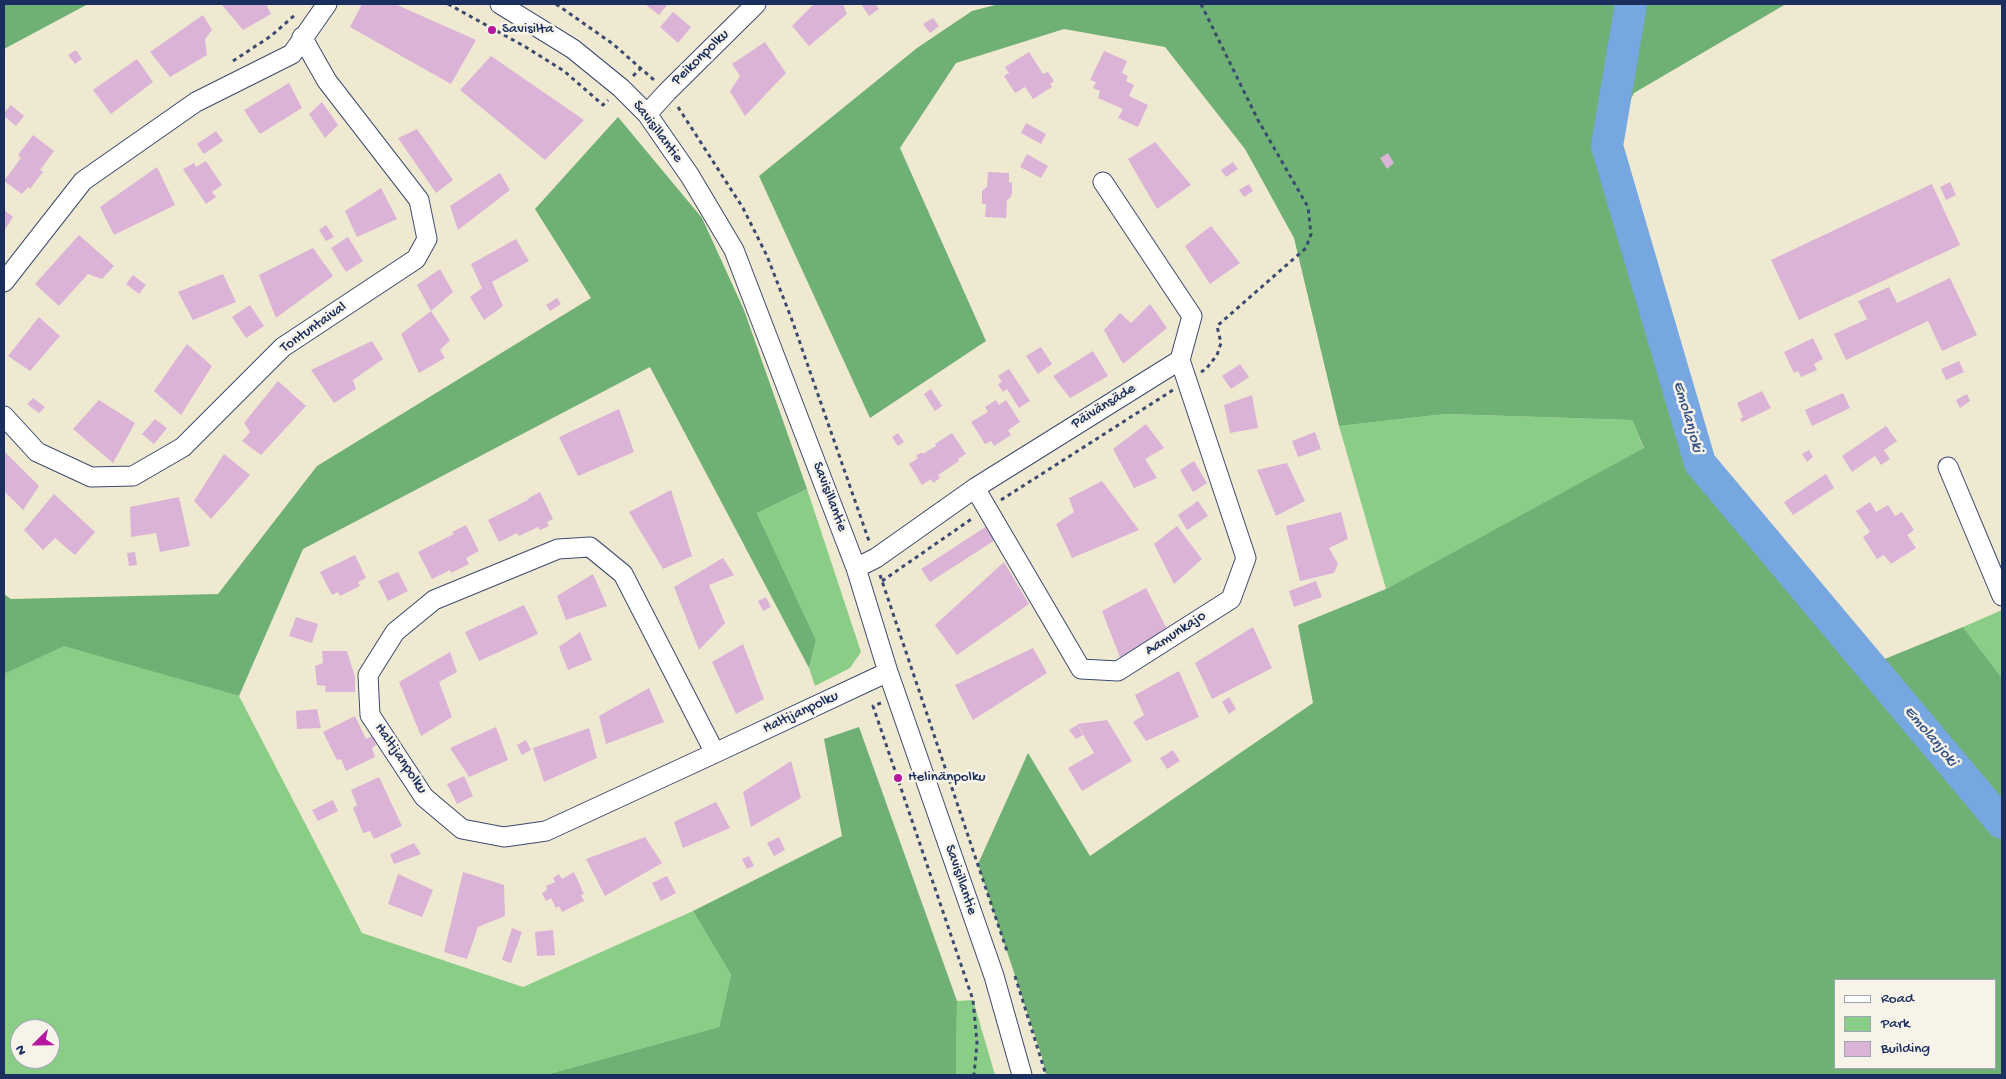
<!DOCTYPE html>
<html>
<head>
<meta charset="utf-8">
<style>
  body { margin:0 }
  #map { position:relative; width:2006px; height:1079px; overflow:hidden; background:#f0e9d2; font-family:"Gochi Hand",sans-serif }
  canvas { display:block }
  .frame { position:absolute; inset:0; border:5px solid #1b2f5e; pointer-events:none }
  .legend { position:absolute; left:1834px; top:979px; width:162px; height:90px; box-sizing:border-box; background:#f7f3e8; border:1px solid #9fa5b1; margin:0; padding:6px 9px; list-style:none; font-size:15px; color:#1b2f5e }
  .legend li { display:flex; align-items:center; gap:10px; height:25px }
  .legend b { width:25px; border:1px solid #9fa5b1 }
  .north { position:absolute; left:10px; top:1019px; width:50px; height:50px; box-sizing:border-box; background:#f7f3e8; border:1px solid #9fa5b1; border-radius:50%; rotate:247deg; font-size:14px; font-weight:700; line-height:20px; text-align:center; color:#1b2f5e }
  .north::after { content:''; display:block; margin:auto; width:18px; height:22px; background:#b5179e; clip-path:polygon(50% 0,100% 100%,50% 72%,0 100%) }
</style>
</head>
<body>
<div id="map">
<canvas width="2006" height="1079"></canvas>
<div class="frame"></div>
<ul class="legend">
<li><b style="height:6px;background:#fff"></b>Road</li>
<li><b style="height:14px;background:#8acd87"></b>Park</li>
<li><b style="height:14px;background:#dab3d6"></b>Building</li>
</ul>
<div class="north">N</div>
</div>
<script>
const g = document.querySelector('canvas').getContext('2d');
g.lineJoin = 'round';
function fill(path, color) {
  g.fillStyle = color;
  g.fill(path, 'evenodd');
}
function toPath(rows) {
  const path = new Path2D();
  for (const r of rows) {
    path.moveTo(r[0], r[1]);
    for (let i = 2; i < r.length; i += 2) path.lineTo(r[i], r[i + 1]);
  }
  return path;
}
function trace(path, color, width, dash) {
  g.strokeStyle = color;
  g.lineWidth = width;
  g.lineCap = dash ? 'butt' : 'round';
  g.setLineDash(dash || []);
  g.stroke(path);
}
function label(font, color, halo, rows, align = 'center') {
  g.font = font + ' "Gochi Hand",sans-serif';
  g.lineWidth = 5;
  g.setLineDash([]);
  g.textBaseline = 'middle';
  g.strokeStyle = halo;
  g.fillStyle = color;
  for (const [text, x, y, turn = 0] of rows) {
    g.save();
    g.translate(x, y);
    g.rotate((+turn || 0) * Math.PI / 180);
    g.textAlign = isNaN(turn) ? turn : align;
    if (halo) g.strokeText(text, 0, 0);
    g.fillText(text, 0, 0);
    g.restore();
  }
}
fill(toPath([
  [1446,414,1632,420,1644,449,1386,589,1339,426],
  [807,489,861,652,850,668,815,686,809,668,816,640,757,513],
  [2002,610,2002,678,1963,627],
  [64,645,239,696,362,933,523,987,693,911,731,975,719,1027,545,1075,4,1075,4,674],
  [20,1029,50,1029,50,1059,20,1059],
  [973,1000,995,1075,956,1075,957,1001]
]), '#8acd87');
fill(toPath([
  [4,4,88,4,4,49],
  [999,4,1786,4,1634,93,1607,146,1701,463,1870,665,1963,627,2002,678,2002,1075,1046,1075,1042,1057,978,864,1028,753,1090,856,1313,703,1298,625,1386,589,1644,448,1632,420,1446,414,1339,426,1294,238,1245,149,1165,47,1064,29,956,63,900,148,986,341,870,418,759,176,917,48,972,11],
  [1835,980,1995,980,1995,1068,1835,1068],
  [618,117,702,218,744,310,807,489,757,513,816,640,809,668,650,367,303,549,239,696,64,646,4,674,4,594,11,599,218,594,317,466,591,298,535,209],
  [859,727,957,1001,956,1075,545,1075,719,1027,731,975,693,911,842,836,824,739]
]), '#6fb074');
trace(toPath([
  [1631,4,1607,146,1700,463,2002,823]
]), '#77a7e1', 32);
fill(toPath([
  [224,4,266,4,271,14,243,30,222,5],
  [362,4,395,4,476,40,451,84,350,27],
  [645,4,668,4,659,15],
  [814,4,843,4,847,14,809,46,792,26],
  [861,4,875,4,879,9,869,16],
  [673,12,691,27,678,43,660,27],
  [203,15,212,30,205,39,207,55,170,77,150,52],
  [933,18,939,26,930,33,923,24],
  [765,42,786,73,745,116,730,91,740,76,732,64],
  [76,50,82,59,75,64,68,55],
  [1104,51,1127,61,1122,73,1128,76,1126,81,1134,85,1129,96,1148,105,1138,127,1118,118,1123,109,1098,98,1100,91,1093,88,1096,82,1090,80],
  [1029,52,1043,74,1048,72,1054,81,1050,84,1052,87,1033,99,1025,87,1015,93,1004,76,1009,73,1005,67],
  [491,56,584,120,545,160,460,90],
  [137,59,153,82,111,114,93,90],
  [289,83,302,108,260,134,244,110],
  [322,102,338,125,325,138,309,114],
  [11,105,24,116,16,126,4,116,4,113],
  [1026,123,1046,134,1041,144,1021,133],
  [417,129,453,180,436,193,398,138],
  [216,131,223,141,204,154,197,144],
  [33,135,54,151,40,170,43,172,30,189,28,187,22,194,4,181,21,158,18,155],
  [1155,142,1191,185,1157,209,1128,159],
  [1388,153,1394,163,1387,169,1380,158],
  [1027,154,1048,166,1041,178,1020,167],
  [206,161,222,185,212,192,216,197,206,204,183,169,194,163,196,167],
  [1233,162,1238,169,1226,177,1221,170],
  [157,167,175,205,114,235,100,207],
  [988,172,1009,173,1009,182,1012,183,1012,193,1010,198,1007,200,1006,218,985,217,986,204,982,204,982,191,987,187],
  [500,173,510,190,458,230,450,206],
  [1950,182,1956,195,1946,200,1940,187],
  [1249,184,1253,191,1244,197,1239,190],
  [1932,184,1960,245,1799,320,1771,260],
  [381,188,397,219,357,237,345,211],
  [4,210,13,217,4,231],
  [326,225,334,237,326,241,319,230],
  [1211,226,1240,263,1210,284,1185,246],
  [79,235,114,266,102,279,88,274,59,306,35,284],
  [348,237,363,261,346,272,331,248],
  [516,239,529,261,492,282,503,306,484,320,470,297,482,288,471,264],
  [313,248,333,276,276,318,259,275],
  [440,269,453,292,431,311,417,285],
  [223,274,236,302,193,320,178,292],
  [133,275,146,285,139,294,126,284],
  [1950,278,1977,335,1942,351,1928,321,1846,360,1834,334,1867,319,1858,301,1889,287,1897,303],
  [557,298,561,304,550,311,546,305],
  [1150,304,1167,328,1123,364,1104,330,1120,313,1131,323],
  [250,305,264,326,246,338,232,317],
  [431,311,450,340,440,350,445,358,419,373,401,334],
  [39,317,60,336,30,371,8,356],
  [1813,338,1823,359,1814,364,1817,370,1801,377,1798,371,1794,373,1784,352],
  [372,341,383,359,353,380,356,389,334,403,311,370],
  [187,344,212,366,181,415,154,391],
  [1041,347,1052,364,1038,374,1026,356],
  [1093,351,1108,376,1070,398,1053,376],
  [1959,361,1964,372,1946,380,1941,369],
  [1240,364,1249,377,1231,389,1222,376],
  [1009,369,1030,401,1019,408,1007,389,1003,392,998,384,1002,382,998,376],
  [278,381,306,406,261,455,242,441,250,432,244,423],
  [931,389,942,406,935,411,924,394],
  [1762,391,1771,408,1742,422,1740,419,1743,417,1737,403],
  [1843,393,1850,408,1812,426,1805,410],
  [1967,394,1970,401,1960,408,1956,400],
  [1252,395,1258,428,1230,433,1224,405],
  [33,398,45,407,39,413,27,404],
  [99,400,135,423,113,463,73,429],
  [996,400,999,405,1006,400,1020,422,1008,430,1011,435,994,446,991,441,985,444,971,422,988,412,985,407],
  [619,409,634,452,578,476,559,437],
  [155,419,167,428,154,444,142,434],
  [1146,424,1164,448,1145,459,1157,478,1134,488,1113,449],
  [1886,426,1897,441,1884,450,1890,459,1881,465,1875,456,1852,472,1842,456],
  [1315,432,1321,449,1298,457,1292,441],
  [898,433,904,442,898,446,892,437],
  [952,433,966,454,958,459,959,461,938,475,940,478,933,483,931,479,922,485,909,464,918,458,916,456,922,452,923,454,936,446,935,444],
  [1809,450,1813,457,1807,462,1802,454],
  [4,451,39,486,23,510,4,491],
  [224,454,250,475,211,519,194,501],
  [1194,461,1207,483,1193,492,1180,470],
  [1287,463,1305,501,1276,516,1257,470],
  [1826,474,1834,488,1793,515,1784,502],
  [1102,481,1139,530,1072,558,1056,524,1074,512,1069,498],
  [671,490,692,556,663,569,629,512],
  [540,492,553,519,547,522,549,526,540,530,538,527,519,536,517,533,499,542,488,520,528,500,529,498],
  [54,494,95,532,75,555,55,538,43,550,24,530],
  [179,497,190,546,160,552,156,533,131,537,130,507],
  [1198,501,1208,516,1187,530,1178,515],
  [1870,502,1876,512,1888,505,1895,516,1902,512,1914,530,1907,535,1916,548,1891,564,1884,555,1877,559,1863,537,1870,532,1856,511],
  [1341,512,1348,539,1329,548,1338,564,1334,573,1300,581,1286,526],
  [466,525,479,551,466,558,469,564,451,573,450,570,432,579,418,552,454,534,452,532],
  [987,526,995,540,930,582,921,569],
  [1177,526,1202,559,1174,584,1154,544],
  [135,552,137,565,129,566,127,553],
  [355,555,366,578,358,582,360,586,340,596,338,592,332,595,320,572],
  [723,558,734,575,709,585,725,623,699,650,674,587],
  [1004,562,1029,604,957,655,935,625],
  [398,572,408,591,388,601,378,581],
  [593,574,607,606,566,620,557,596],
  [1316,581,1322,597,1294,607,1289,591],
  [1146,588,1168,631,1121,660,1102,611],
  [766,597,771,607,763,611,758,601],
  [524,605,538,634,479,661,465,632],
  [296,617,318,624,312,643,289,636],
  [1253,627,1272,668,1212,699,1195,663],
  [580,632,592,660,568,670,559,647],
  [743,644,764,699,736,714,712,662],
  [1033,648,1047,673,973,720,955,685],
  [322,651,347,651,355,677,355,692,325,692,326,686,317,685,315,666,323,663],
  [450,652,457,672,439,682,452,717,421,736,399,682],
  [1179,671,1199,717,1146,741,1133,722,1144,715,1135,695],
  [649,688,664,722,606,744,599,716],
  [1229,697,1236,709,1229,714,1222,702],
  [317,709,321,728,297,729,296,711],
  [355,716,366,739,372,736,376,745,372,748,375,757,346,771,341,759,337,760,323,732],
  [1107,720,1132,761,1082,791,1068,768,1094,753,1077,724],
  [1077,725,1083,735,1076,739,1069,730],
  [496,727,508,760,469,777,450,748],
  [589,728,597,758,544,782,533,748],
  [526,740,531,750,522,755,517,745],
  [1173,750,1180,761,1167,769,1160,758],
  [791,761,801,798,751,827,743,792],
  [464,776,473,796,457,804,447,784],
  [379,777,402,826,374,839,370,831,363,833,353,808,357,805,351,790],
  [333,800,338,811,318,821,312,810],
  [716,802,730,828,683,848,674,822],
  [645,837,662,863,605,896,586,859],
  [779,837,785,850,774,856,767,843],
  [414,843,421,854,394,864,390,854],
  [749,856,754,866,747,869,742,859],
  [463,872,504,885,505,916,478,927,467,959,444,952],
  [574,872,584,894,581,895,584,901,562,912,559,906,556,908,551,898,546,901,542,893,547,890,546,886,555,882,553,878,559,874,562,879],
  [398,874,433,890,422,917,388,904],
  [667,876,676,893,661,901,652,883],
  [512,928,522,932,511,963,502,960],
  [553,930,555,955,537,956,535,932]
]), '#dab3d6');
const minor = toPath([
  [500,4,573,49,621,88,647,114,690,176,734,250,856,568,888,672,994,976,1022,1075],
  [647,114,667,92,756,4],
  [4,282,83,181,196,102,292,54,327,4],
  [4,416,37,452,91,477,133,476,183,447,283,347,416,259,427,239,419,200,327,81,302,37],
  [1948,467,2002,596],
  [975,488,1081,669,1118,671,1231,599,1246,558,1180,360],
  [856,568,876,558,975,488,1180,360,1192,316,1103,182],
  [715,753,623,574,590,547,558,549,434,600,395,632,368,675,370,715,424,797,462,829,504,837,546,831,715,753,888,672]
]);
trace(minor, '#3b4b6f', 21);
trace(toPath([
  [448,4,524,46,564,71,603,105,608,100],
  [556,4,613,44,654,80],
  [1201,4,1258,120,1308,207,1311,234,1306,248,1217,326,1221,343,1217,355,1206,369,1201,372],
  [233,61,271,36,296,14],
  [633,76,641,68],
  [678,107,743,208,767,256,792,320,869,541],
  [1001,500,1173,390],
  [880,575,1007,951],
  [882,581,973,518],
  [881,703,873,706,973,1000,977,1043,974,1075],
  [1015,976,1046,1075]
]), '#3b4b6f', 3, [4, 4]);
trace(minor, '#fff', 19);
for (const [x, y, r, color] of [
  [492,30,5,"#b5179e"],
  [898,778,5,"#b5179e"]
]) {
  const dot = new Path2D();
  dot.arc(x, y, r, 0, 2 * Math.PI);
  g.fillStyle = color;
  g.fill(dot);
  trace(dot, '#f7f3e8', 2);
}
label('15px', '#1b2f5e', '#f7f3e8', [
  ["Savisilta",502,30],
  ["Helinänpolku",908,778]
], 'left');
label('15px', '#1b2f5e', '#f7f3e8', [
  ["Peikonpolku",701,58,-44],
  ["Savisillantie",657,132,53],
  ["Tontuntaival",314,328,-35],
  ["Päivänsäde",1104,407,-32],
  ["Savisillantie",829,497,69],
  ["Aamunkajo",1176,634,-33],
  ["Haltijanpolku",801,713,-25],
  ["Haltijanpolku",400,759,56],
  ["Savisillantie",960,880,71]
]);
label('italic 16px', '#375385', '#f7f3e8', [
  ["Emolanjoki",1687,417,74],
  ["Emolanjoki",1930,737,50]
]);
</script>
</body>
</html>
